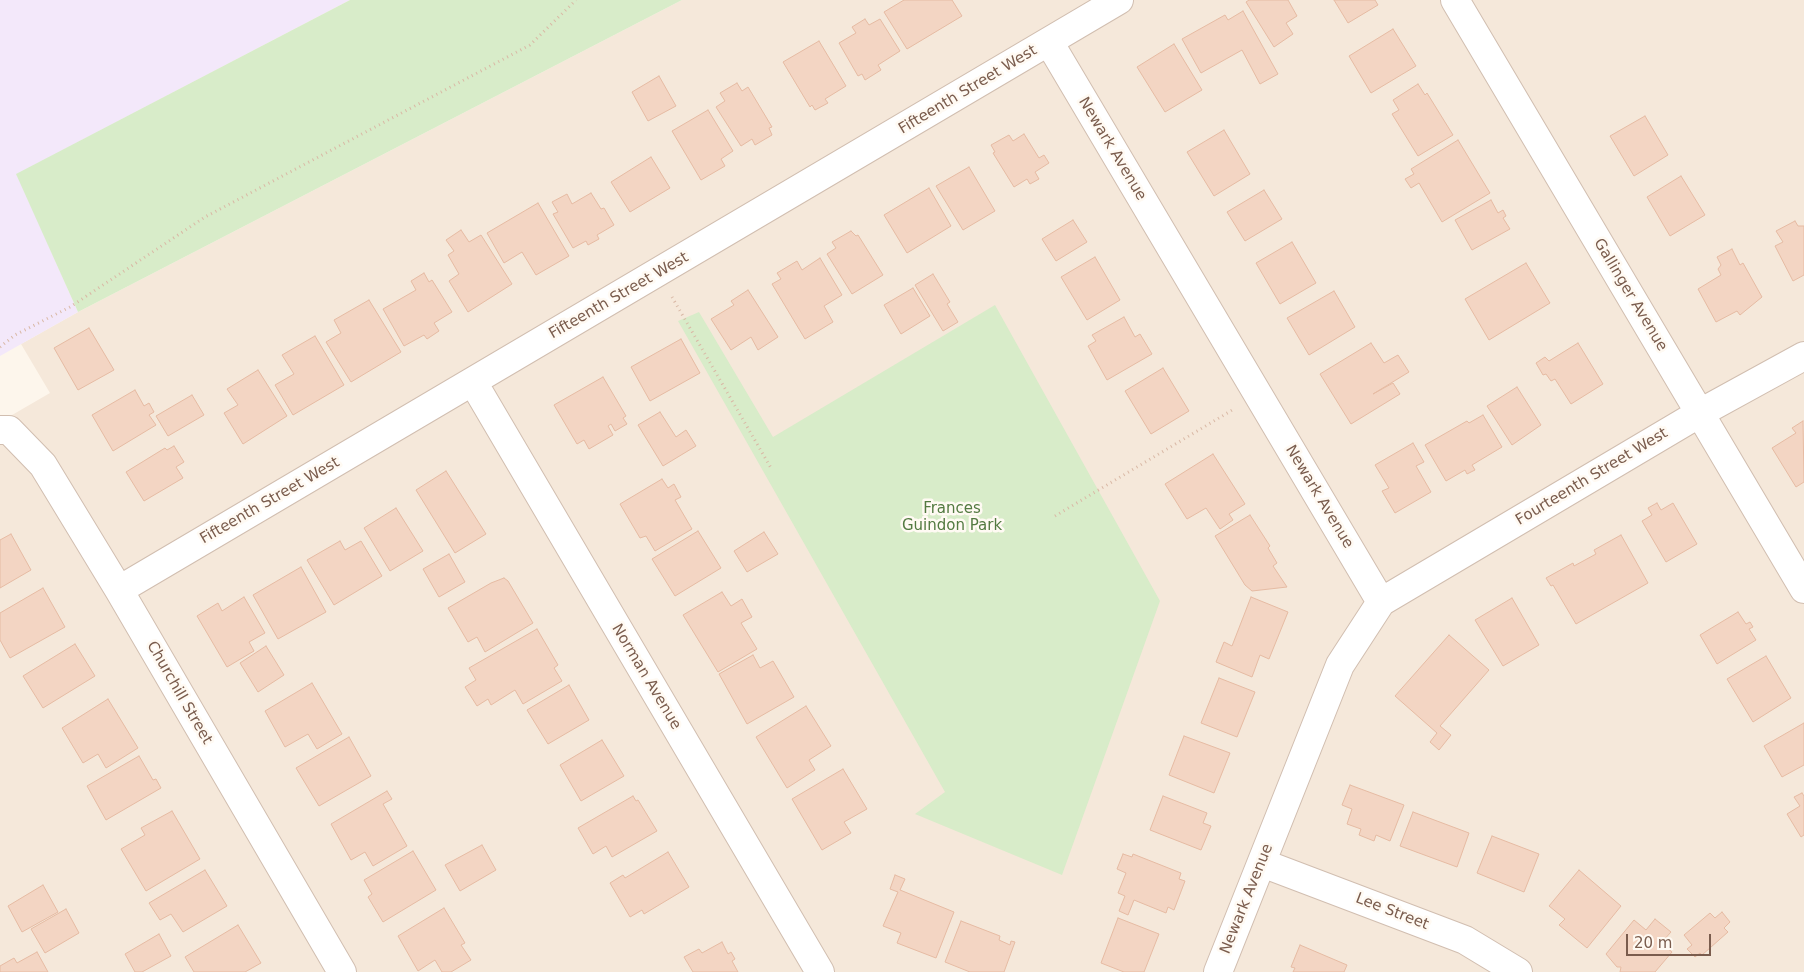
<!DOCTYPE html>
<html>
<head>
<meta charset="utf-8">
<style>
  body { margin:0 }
  #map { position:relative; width:1804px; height:972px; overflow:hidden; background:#fdf6ec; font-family:"DejaVu Sans",sans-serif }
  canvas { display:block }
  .scale { position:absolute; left:1626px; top:934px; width:85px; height:22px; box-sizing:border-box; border:2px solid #7a5c4d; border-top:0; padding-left:6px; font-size:15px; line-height:18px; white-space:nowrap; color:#7a5c4d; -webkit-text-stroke:4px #fffaf3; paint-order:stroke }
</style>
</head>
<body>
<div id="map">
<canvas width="1804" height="972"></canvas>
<div class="scale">20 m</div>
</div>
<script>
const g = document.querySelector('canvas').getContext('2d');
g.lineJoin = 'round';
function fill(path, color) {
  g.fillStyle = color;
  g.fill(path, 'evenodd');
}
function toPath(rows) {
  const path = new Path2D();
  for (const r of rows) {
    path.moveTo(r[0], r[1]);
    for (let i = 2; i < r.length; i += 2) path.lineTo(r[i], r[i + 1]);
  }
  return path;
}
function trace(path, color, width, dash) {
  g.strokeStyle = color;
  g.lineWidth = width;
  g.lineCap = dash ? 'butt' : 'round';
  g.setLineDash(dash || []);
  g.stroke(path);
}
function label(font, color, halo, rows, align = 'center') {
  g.font = font + ' "DejaVu Sans",sans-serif';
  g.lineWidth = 5;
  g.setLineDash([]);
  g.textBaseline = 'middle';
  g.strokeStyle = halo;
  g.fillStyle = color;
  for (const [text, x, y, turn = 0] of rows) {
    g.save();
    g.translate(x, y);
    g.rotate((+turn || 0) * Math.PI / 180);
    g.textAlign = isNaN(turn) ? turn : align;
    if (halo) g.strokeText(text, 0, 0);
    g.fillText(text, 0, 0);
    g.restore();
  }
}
fill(toPath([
  [682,0,1804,0,1804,972,0,972,0,422,50,393,21,344,78,312]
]), '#f5e8da');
fill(toPath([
  [0,0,350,0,17,174,78,312,0,356]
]), '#f3e8fa');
fill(toPath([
  [350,0,682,0,78,312,16,174],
  [995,305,1160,601,1062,875,915,814,945,792,678,321,699,312,773,437]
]), '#d8ecc9');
const building = toPath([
  [904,0,952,0,962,16,907,49,884,12,904,0],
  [1249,0,1288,0,1297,16,1286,23,1293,34,1274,47,1246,2,1249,0],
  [1334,0,1375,0,1378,5,1348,23,1334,0],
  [1243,11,1278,74,1260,84,1242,50,1201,73,1182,39,1225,15,1228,20,1243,11],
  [865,19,869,25,880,19,900,51,878,65,881,70,865,80,862,74,858,76,839,43,856,33,852,27,865,19],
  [1393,29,1416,66,1371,93,1349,56,1393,29],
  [819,41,846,86,825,99,828,103,815,110,812,105,810,107,783,62,819,41],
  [1174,44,1202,90,1165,112,1137,67,1174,44],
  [659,76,676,106,648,121,632,92,659,76],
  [737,83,742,91,748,87,772,127,769,128,772,135,755,145,752,139,741,146,716,107,725,101,720,93,737,83],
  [1418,84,1425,95,1427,93,1453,135,1418,156,1392,114,1399,110,1393,100,1418,84],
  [708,110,733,151,721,159,725,166,701,180,672,131,708,110],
  [1645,116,1668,155,1634,176,1610,136,1645,116],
  [1224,130,1250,174,1214,196,1187,152,1224,130],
  [1024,134,1039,158,1044,155,1049,163,1035,172,1039,179,1030,184,1027,179,1014,187,993,153,995,152,991,145,1009,135,1013,141,1024,134],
  [1458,140,1490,193,1442,222,1419,183,1411,188,1405,179,1414,174,1411,169,1458,140],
  [651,157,670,188,630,212,611,182,651,157],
  [969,167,995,211,963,230,936,186,969,167],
  [1681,176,1705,215,1670,236,1647,197,1681,176],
  [929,188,951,226,907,253,884,215,929,188],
  [1264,190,1282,219,1245,241,1227,212,1264,190],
  [591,193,601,209,604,208,614,225,597,235,599,239,588,245,586,241,573,248,553,214,558,212,552,202,567,194,572,204,591,193],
  [1491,200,1498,213,1503,210,1506,216,1503,218,1510,229,1472,250,1455,220,1491,200],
  [538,203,569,256,536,275,522,252,504,263,487,233,538,203],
  [1073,220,1087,242,1056,261,1042,239,1073,220],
  [1795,221,1798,226,1804,226,1804,275,1793,281,1775,246,1783,242,1776,231,1795,221],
  [461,230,469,242,481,235,512,284,468,312,449,281,459,274,448,255,454,251,446,240,461,230],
  [851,231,856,236,858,235,883,275,852,294,827,254,836,248,832,242,851,231],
  [1292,242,1316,283,1280,304,1256,263,1292,242],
  [1732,249,1740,265,1743,263,1762,297,1740,315,1737,311,1716,322,1698,289,1721,275,1718,269,1721,265,1717,257,1732,249],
  [1095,257,1120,300,1087,320,1061,277,1095,257],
  [820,258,842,295,824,306,833,322,805,339,772,284,781,279,777,273,797,261,802,270,820,258],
  [1526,263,1550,303,1489,340,1465,299,1526,263],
  [424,273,429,282,432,280,452,312,434,323,439,331,427,339,424,335,404,346,383,309,416,290,411,281,424,273],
  [933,274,950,302,947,304,958,322,943,331,915,285,933,274],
  [913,288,930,316,901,334,884,305,913,288],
  [748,290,778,337,758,350,751,337,731,350,711,319,734,305,731,301,748,290],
  [1334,291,1355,327,1309,355,1287,318,1334,291],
  [369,300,401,352,351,382,326,342,341,333,334,320,369,300],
  [1124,317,1135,337,1140,334,1152,354,1107,380,1088,346,1096,341,1092,335,1124,317],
  [89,328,114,370,78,390,54,348,89,328],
  [315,336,344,385,293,415,275,385,294,374,282,355,315,336],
  [681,339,700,373,650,401,631,367,681,339],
  [1371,343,1384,363,1398,355,1409,372,1373,394,1393,383,1400,394,1351,424,1320,374,1371,343],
  [1578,343,1603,384,1571,404,1555,379,1551,381,1546,374,1543,375,1536,363,1545,357,1549,361,1578,343],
  [1163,368,1189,411,1151,434,1125,391,1163,368],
  [258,370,287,416,243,444,224,413,238,405,227,389,258,370],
  [603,377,626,416,623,418,627,424,615,431,611,424,608,426,613,435,589,449,584,440,577,444,554,405,603,377],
  [1517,387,1541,425,1512,445,1487,406,1517,387],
  [135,390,144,406,149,403,154,412,149,415,156,425,113,451,92,415,135,390],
  [192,395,204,415,168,436,156,416,192,395],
  [660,412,676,437,686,430,696,446,663,466,638,425,660,412],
  [1483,415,1502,447,1472,465,1475,470,1467,474,1465,470,1446,481,1425,445,1467,421,1469,423,1483,415],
  [1803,421,1804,482,1796,487,1772,448,1796,433,1792,428,1803,421],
  [1413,443,1424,462,1416,466,1431,492,1395,513,1382,491,1389,488,1375,465,1413,443],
  [174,446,184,462,176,467,183,478,144,501,126,472,165,448,167,450,174,446],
  [1213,454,1245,504,1229,514,1233,520,1220,529,1206,508,1187,519,1165,484,1213,454],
  [446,471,486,534,455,553,416,490,446,471],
  [662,479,668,488,674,484,681,497,675,500,692,529,655,551,646,536,640,538,620,504,662,479],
  [1657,503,1661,510,1673,503,1697,544,1666,562,1642,521,1652,515,1648,508,1657,503],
  [396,508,423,551,390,571,364,528,396,508],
  [1250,515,1270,546,1268,548,1277,563,1273,566,1287,587,1252,591,1245,585,1215,536,1250,515],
  [698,531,721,568,675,596,652,559,698,531],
  [764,532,778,554,747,572,734,551,764,532],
  [11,534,31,570,0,588,0,540,11,534],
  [1621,535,1648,583,1576,624,1553,585,1551,586,1546,578,1573,563,1574,566,1596,554,1594,550,1621,535],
  [340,541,345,550,361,541,382,576,334,605,307,560,340,541],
  [449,554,465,582,439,597,423,569,449,554],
  [301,567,326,612,278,639,253,595,301,567],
  [504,578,508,581,533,623,485,652,477,637,468,642,448,608,491,583,504,578],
  [43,588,65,627,10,658,0,640,0,613,43,588],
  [722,592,731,606,742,599,752,617,741,623,757,649,718,672,683,615,722,592],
  [244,597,265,633,249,642,254,651,227,667,197,616,218,603,222,611,244,597],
  [1251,597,1288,612,1269,659,1260,655,1252,677,1216,662,1224,642,1232,646,1251,597],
  [1512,598,1539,645,1503,666,1475,620,1512,598],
  [1738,612,1746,624,1750,622,1753,627,1749,629,1756,640,1717,664,1700,635,1738,612],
  [537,629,558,665,554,668,562,681,523,704,515,690,491,705,488,699,477,706,465,687,476,680,469,668,537,629],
  [1449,635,1489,670,1440,726,1451,735,1439,750,1430,742,1437,733,1395,696,1449,635],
  [75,644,95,676,43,708,23,676,75,644],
  [266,646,284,675,258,692,240,663,266,646],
  [753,655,760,668,773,661,794,697,747,724,719,674,753,655],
  [1766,656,1791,698,1753,722,1727,679,1766,656],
  [1219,678,1255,692,1237,737,1201,723,1219,678],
  [312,683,342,734,317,749,308,734,285,747,265,711,312,683],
  [569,685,589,720,548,744,527,710,569,685],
  [108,699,138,748,106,768,98,754,83,763,62,728,108,699],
  [806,706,831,746,809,760,815,770,787,788,756,737,806,706],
  [1804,723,1804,765,1782,777,1764,746,1804,723],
  [1184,736,1230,753,1214,793,1169,775,1184,736],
  [349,737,371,776,319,806,296,768,349,737],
  [602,740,624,776,581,801,560,765,602,740],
  [139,756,153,780,156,779,161,788,106,820,87,786,139,756],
  [843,769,867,809,844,822,851,833,822,850,792,799,843,769],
  [1350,785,1404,805,1390,841,1376,835,1374,841,1359,835,1361,829,1347,824,1352,809,1342,805,1350,785],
  [387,791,392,799,383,804,407,846,373,866,365,852,351,860,331,824,387,791],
  [1802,793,1804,796,1804,835,1801,837,1787,814,1800,806,1794,797,1802,793],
  [633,796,636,801,638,800,657,831,612,857,606,846,593,854,578,828,633,796],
  [1163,796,1207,813,1203,823,1211,826,1201,850,1150,830,1163,796],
  [172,811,200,859,146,891,121,849,145,835,141,828,172,811],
  [1413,812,1469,833,1457,867,1400,846,1413,812],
  [1492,836,1539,854,1524,892,1477,873,1492,836],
  [482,845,496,870,460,891,445,865,482,845],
  [413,851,436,890,383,922,368,897,372,894,364,880,413,851],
  [668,852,689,887,644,914,642,910,630,917,610,883,623,875,625,878,668,852],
  [1123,854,1132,857,1133,854,1181,873,1179,879,1185,881,1174,910,1168,907,1166,913,1134,900,1128,915,1119,911,1125,896,1118,893,1126,873,1117,869,1123,854],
  [205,870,227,906,183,932,171,914,160,920,149,903,205,870],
  [1579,870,1621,906,1587,948,1559,925,1565,919,1549,906,1579,870],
  [895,875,905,879,900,890,954,912,936,958,897,943,901,933,883,926,898,892,890,889,895,875],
  [43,885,58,912,22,932,8,906,43,885],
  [444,908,465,943,461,945,471,960,451,972,442,972,435,960,418,971,398,936,444,908],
  [66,909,79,933,45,953,31,929,66,909],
  [1722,912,1730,922,1724,928,1728,932,1702,955,1700,953,1695,957,1687,949,1692,945,1684,935,1710,913,1715,918,1722,912],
  [1118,918,1159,934,1144,972,1124,972,1101,963,1118,918],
  [1655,919,1671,932,1661,943,1672,952,1655,972,1620,972,1621,967,1617,967,1606,954,1634,920,1646,930,1655,919],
  [961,921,1000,936,999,940,1010,945,1011,941,1015,942,1004,972,970,972,945,962,961,921],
  [238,925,261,963,245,972,194,972,185,957,238,925],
  [159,934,171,956,142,972,135,972,125,954,159,934],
  [722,942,728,954,731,952,735,959,732,961,738,972,693,972,684,957,699,949,702,953,722,942],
  [1300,945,1347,965,1344,972,1293,972,1295,968,1291,967,1300,945],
  [37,952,48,972,0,972,0,966,14,958,17,963,37,952]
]);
fill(building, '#f3d5c3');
trace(building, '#e6bba3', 1);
const minor = toPath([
  [1455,0,1804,589],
  [1049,42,1381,602,1340,665,1218,972],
  [473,382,820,972],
  [0,430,9,430,43,465,119,590,342,972],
  [119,590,1119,0],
  [1381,602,1700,413,1804,356],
  [1262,863,1465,940,1518,972]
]);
trace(minor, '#d1beb0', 30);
trace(toPath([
  [672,297,771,468],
  [0,347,15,335,70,307,205,217,530,45,576,0],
  [1055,516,1234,409]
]), '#d9b8a5', 3, [1, 4]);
trace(minor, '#fff', 28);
label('15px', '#7a5c4d', '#fffaf3', [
  ["Fifteenth Street West",968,90,-31],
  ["Newark Avenue",1112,149,59],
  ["Gallinger Avenue",1630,295,59],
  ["Fifteenth Street West",619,296,-30],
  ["Fourteenth Street West",1592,477,-31],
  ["Newark Avenue",1319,497,59],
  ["Fifteenth Street West",270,501,-30],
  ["Norman Avenue",646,677,59],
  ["Churchill Street",179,693,60],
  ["Newark Avenue",1247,899,-68],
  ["Lee Street",1392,912,21]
]);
label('15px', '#537a41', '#fffaf3', [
  ["Frances",952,509],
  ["Guindon Park",952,526]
]);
</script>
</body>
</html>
